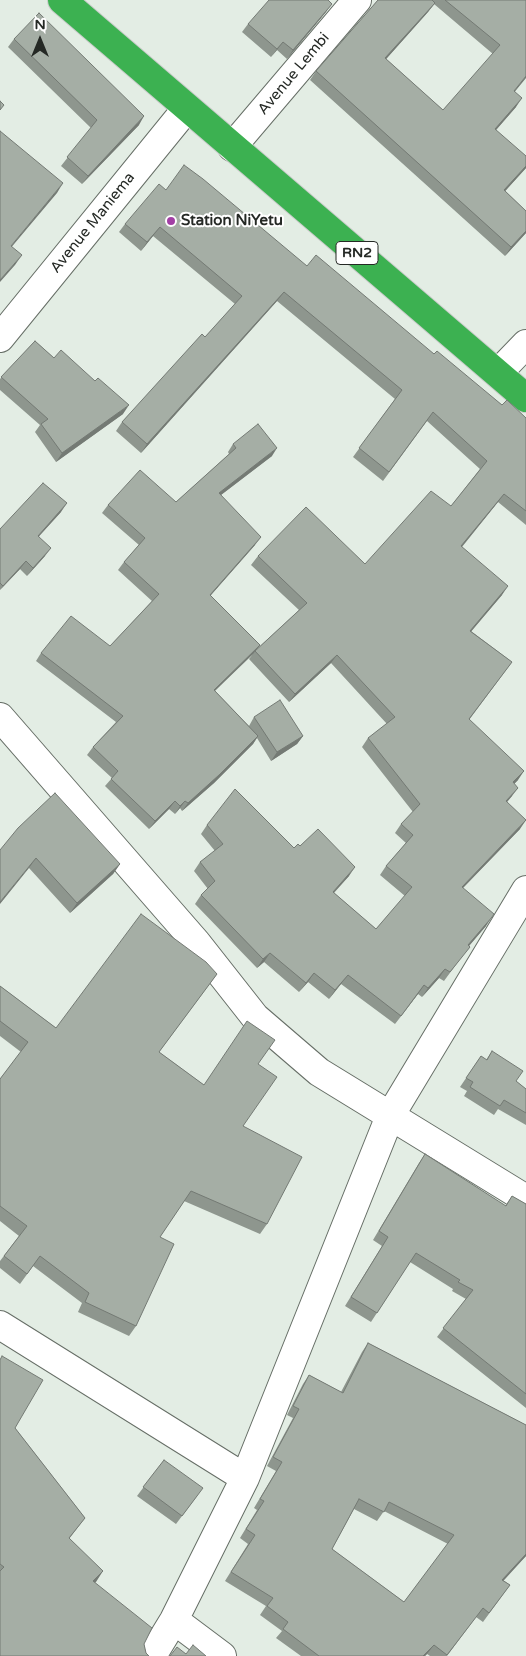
<!DOCTYPE html>
<html>
<head>
<meta charset="utf-8">
<style>
  body { margin:0 }
  #map { position:relative; width:526px; height:1656px; overflow:hidden; background:#e3ede4; font-family:"Varela Round",sans-serif }
  canvas { display:block }
  .north { position:absolute; left:15px; top:15px; width:50px; height:50px; -webkit-text-stroke:4px #fff; paint-order:stroke; rotate:0deg; font-size:14px; font-weight:700; line-height:20px; text-align:center; color:#252925 }
  .north::after { content:''; display:block; margin:auto; width:18px; height:22px; background:#252925; clip-path:polygon(50% 0,100% 100%,50% 72%,0 100%) }
</style>
</head>
<body>
<div id="map">
<canvas width="526" height="1656"></canvas>
<div class="north">N</div>
</div>
<script>
const g = document.querySelector('canvas').getContext('2d');
g.lineJoin = 'round';
function toPath(rows) {
  const path = new Path2D();
  for (const r of rows) {
    path.moveTo(r[0], r[1]);
    for (let i = 2; i < r.length; i += 2) path.lineTo(r[i], r[i + 1]);
  }
  return path;
}
function trace(path, color, width, dash) {
  g.strokeStyle = color;
  g.lineWidth = width;
  g.lineCap = dash ? 'butt' : 'round';
  g.setLineDash(dash || []);
  g.stroke(path);
}
function fill(path, color) {
  g.fillStyle = color;
  g.fill(path, 'evenodd');
}
function label(font, color, halo, rows, align = 'center') {
  g.font = font + ' "Varela Round",sans-serif';
  g.lineWidth = 4;
  g.setLineDash([]);
  g.textBaseline = 'middle';
  g.strokeStyle = halo;
  g.fillStyle = color;
  for (const [text, x, y, turn = 0] of rows) {
    g.save();
    g.translate(x, y);
    g.rotate((+turn || 0) * Math.PI / 180);
    g.textAlign = isNaN(turn) ? turn : align;
    if (halo) g.strokeText(text, 0, 0);
    g.fillText(text, 0, 0);
    g.restore();
  }
}
const street = toPath([
  [232,147,357,0],
  [0,338,187,108],
  [498,373,526,344],
  [0,717,196,942,255,1017,319,1072,526,1199],
  [0,1325,245,1478],
  [174,1620,222,1656],
  [152,1656,174,1620,245,1478,390,1116,526,890]
]);
const highway = toPath([
  [62,0,526,398]
]);
trace(street, '#666e66', 30);
trace(highway, '#cbcccb', 30);
trace(street, '#fff', 28);
trace(highway, '#3cb151', 28);
fill(toPath([
  [378,0,526,0,515,91,516,107,496,130,526,166,526,168,505,191,526,211,526,233,505,256,310,80,316,71],
  [434,4,493,54,443,110,386,59,428,12],
  [326,12,287,59,277,50,271,57,242,32,248,24],
  [14,39,139,125,82,184,61,166,91,128,8,47],
  [166,190,307,266,434,354,502,405,526,418,526,525,498,502,462,547,502,595,471,631,512,662,469,720,518,780,514,784,512,796,507,802,520,829,463,888,486,926,469,946,470,947,463,955,444,981,439,978,422,997,418,994,395,1024,341,984,329,999,308,982,299,992,264,962,257,968,195,904,201,895,208,889,194,871,200,862,215,851,201,834,207,825,294,848,300,846,349,876,334,893,376,929,405,896,380,875,386,866,406,843,395,833,401,824,413,812,362,747,368,738,387,724,331,663,289,702,249,659,253,654,215,691,249,726,254,717,303,736,297,744,271,761,257,738,253,744,214,783,182,811,180,808,175,814,169,809,149,829,105,786,112,778,87,755,93,747,116,722,36,661,41,653,110,646,152,601,118,570,124,562,139,545,102,513,108,505,176,502,229,454,228,452,233,444,272,456,221,495,255,545,210,596,260,645,256,650,299,610,251,565,258,556,365,564,451,506,480,469,427,421,383,481,353,457,395,399,277,301,141,453,116,431,122,422,205,337,235,304,153,236,141,251,119,232,125,224],
  [35,341,54,358,123,414,56,462,35,432,40,425,0,390,0,379],
  [61,512,39,536,45,556,27,576,20,569,0,590,0,529],
  [0,850,120,864,113,874,70,913,29,868],
  [217,974,159,1052,204,1085,258,1064,243,1126,267,1224,260,1234,184,1201,160,1237,136,1326,129,1336,78,1312,82,1303,33,1266,20,1284,0,1268,0,1261,19,1236,0,1221,0,1079,21,1052,0,1036,0,986,56,1028],
  [492,1051,516,1081,526,1089,526,1125,498,1109,494,1115,464,1096,467,1091,460,1087,481,1056,486,1060],
  [425,1154,505,1206,512,1196,526,1204,526,1408,437,1337,466,1299,452,1291,453,1289,410,1262,371,1322,345,1306,382,1246,373,1240,419,1163],
  [368,1343,526,1425,526,1556,503,1580,510,1585,483,1622,476,1617,447,1656,430,1656,427,1654,425,1656,301,1656,276,1638,282,1631,260,1615,266,1606,225,1581,248,1544,240,1538,257,1510,254,1508,276,1471,267,1466,293,1418,287,1415,303,1384,309,1375,341,1392,362,1352],
  [354,1509,377,1521,384,1511,448,1544,404,1602,332,1549],
  [0,1360,15,1428,85,1518,69,1539,95,1583,144,1644,146,1653,0,1656],
  [164,1460,197,1496,176,1524,137,1496]
]), '#8e968e');
fill(toPath([
  [435,3,428,12,379,67,385,58],
  [332,4,326,12,287,59,293,50],
  [283,42,277,50,271,57,277,49],
  [526,76,526,78,508,100,514,91],
  [522,98,516,107,489,138,495,129],
  [144,116,139,125,82,184,88,176],
  [526,166,526,168,498,199,504,190],
  [63,183,57,193,4,256,11,246],
  [160,227,153,236,141,251,147,242],
  [526,231,526,233,505,256,511,247],
  [22,255,15,265,0,282,0,280],
  [284,292,277,301,141,453,147,444],
  [129,405,123,414,56,462,62,453],
  [277,448,272,456,213,501,219,493],
  [504,494,498,502,455,555,461,546],
  [67,503,61,512,32,544,38,536],
  [261,537,255,545,204,603,210,595],
  [51,548,45,556,27,576,33,568],
  [26,561,20,569,0,590,3,586],
  [508,586,502,595,464,640,470,631],
  [260,645,253,654,208,697,214,690],
  [337,655,331,663,289,702,295,694],
  [258,736,253,744,214,783,182,811,188,803],
  [303,736,297,744,271,761,277,752],
  [524,771,518,780,507,791,513,782],
  [518,788,512,796,500,810,506,801],
  [175,801,169,809,149,829,155,821],
  [185,801,180,808,175,814,180,806],
  [526,820,520,829,456,895,462,887],
  [36,858,29,868,0,904,0,902],
  [120,864,113,874,70,913,77,903],
  [355,867,349,876,326,901,333,892],
  [492,917,486,926,462,954,468,945],
  [270,953,264,962,257,968,263,959],
  [445,969,439,978,422,997,428,988],
  [314,973,308,982,299,992,306,983],
  [348,975,341,984,329,999,335,990],
  [424,985,418,994,395,1024,401,1016],
  [526,1554,526,1556,496,1589,502,1580],
  [103,1571,96,1582,86,1592,93,1581],
  [434,1645,427,1654,425,1656,423,1656]
]), '#747a74');
const building = toPath([
  [269,0,328,0,332,4,293,50,283,42,277,49,248,24,269,0],
  [378,0,432,0,435,3,385,58,443,110,500,45,445,0,526,0,526,76,514,91,522,98,495,129,526,156,526,166,504,190,526,211,526,231,511,247,316,71,378,0],
  [39,13,144,116,88,176,67,157,97,120,14,39,39,13],
  [0,101,4,105,0,110,0,101],
  [0,131,63,183,11,246,22,255,0,280,0,131],
  [184,165,203,179,307,266,316,255,434,354,437,351,502,405,507,400,526,418,526,511,504,494,461,546,508,586,470,631,512,662,469,719,524,771,513,782,518,788,506,801,526,820,462,887,494,914,492,917,468,945,470,947,450,972,445,969,428,988,424,985,401,1016,348,975,335,990,314,973,306,983,270,953,263,959,201,895,215,881,200,862,223,844,207,825,235,789,294,848,298,844,300,846,318,829,355,867,333,892,376,929,412,887,386,866,413,835,401,824,420,804,368,738,395,717,337,655,295,694,255,651,307,603,258,556,306,507,365,564,431,491,451,506,487,461,433,412,389,472,359,448,402,390,284,292,147,444,122,422,202,334,205,337,242,296,160,227,147,242,125,224,159,184,166,190,184,165],
  [35,341,54,358,61,350,95,381,98,378,129,405,62,453,41,424,48,419,1,377,35,341],
  [258,424,277,448,219,493,261,537,210,595,260,645,214,690,258,736,219,775,188,803,185,801,180,806,175,801,155,821,111,779,118,771,93,747,123,716,41,653,71,616,110,646,159,594,124,562,145,538,108,505,140,470,176,502,236,448,233,444,258,424],
  [43,483,67,503,38,536,51,548,33,568,26,561,3,586,0,583,0,529,43,483],
  [280,700,303,736,277,752,254,717,280,700],
  [55,793,120,864,77,903,36,858,0,902,0,850,18,828,55,793],
  [141,914,206,962,217,974,159,1052,204,1085,247,1021,275,1040,258,1064,277,1077,243,1126,302,1157,267,1224,191,1191,160,1237,174,1244,136,1326,85,1302,89,1293,40,1256,27,1274,4,1256,27,1226,0,1206,0,1079,28,1042,0,1021,0,986,56,1028,141,914],
  [492,1051,523,1071,516,1081,526,1089,526,1113,504,1100,500,1106,470,1087,473,1082,466,1078,481,1056,487,1060,492,1051],
  [425,1154,506,1206,512,1196,526,1204,526,1394,443,1328,473,1290,458,1282,460,1280,416,1253,377,1313,351,1297,388,1237,379,1231,425,1154],
  [368,1343,526,1425,526,1554,502,1580,510,1585,489,1613,483,1608,447,1655,434,1645,423,1656,319,1656,283,1629,288,1622,267,1606,273,1598,231,1572,255,1535,246,1529,264,1501,260,1499,282,1462,273,1457,299,1409,293,1406,309,1375,343,1393,368,1343],
  [359,1499,384,1512,389,1502,454,1535,404,1602,332,1549,359,1499],
  [2,1356,43,1380,15,1428,85,1518,69,1538,103,1571,93,1581,152,1628,144,1644,146,1653,149,1656,0,1656,0,1571,4,1567,0,1564,0,1360,2,1356],
  [164,1460,203,1488,182,1516,143,1487,164,1460],
  [193,1645,206,1656,170,1656,177,1647,186,1654,193,1645]
]);
fill(building, '#a5aea5');
trace(building, '#747a74', 1);
for (const [x, y, r, color] of [
  [171,221,5,"#a23fa5"]
]) {
  const dot = new Path2D();
  dot.arc(x, y, r, 0, 2 * Math.PI);
  g.fillStyle = color;
  g.fill(dot);
  trace(dot, '#fff', 2);
}
for (const [x, y, w] of [
  [357,253,42]
]) {
  const box = new Path2D();
  box.roundRect(x - w / 2, y - 11.5, w, 23, 4);
  g.fillStyle = '#fff';
  g.fill(box);
  trace(box, '#252925', 1);
}
label('bold 14px', '#252925', null, [
  ["RN2",357,253]
]);
label('15px', '#252925', '#fff', [
  ["Avenue Lembi",294,74,-50],
  ["Avenue Maniema",93,223,-51]
]);
label('bold 15px', '#252925', '#fff', [
  ["Station NiYetu",181,221]
], 'left');
</script>
</body>
</html>
